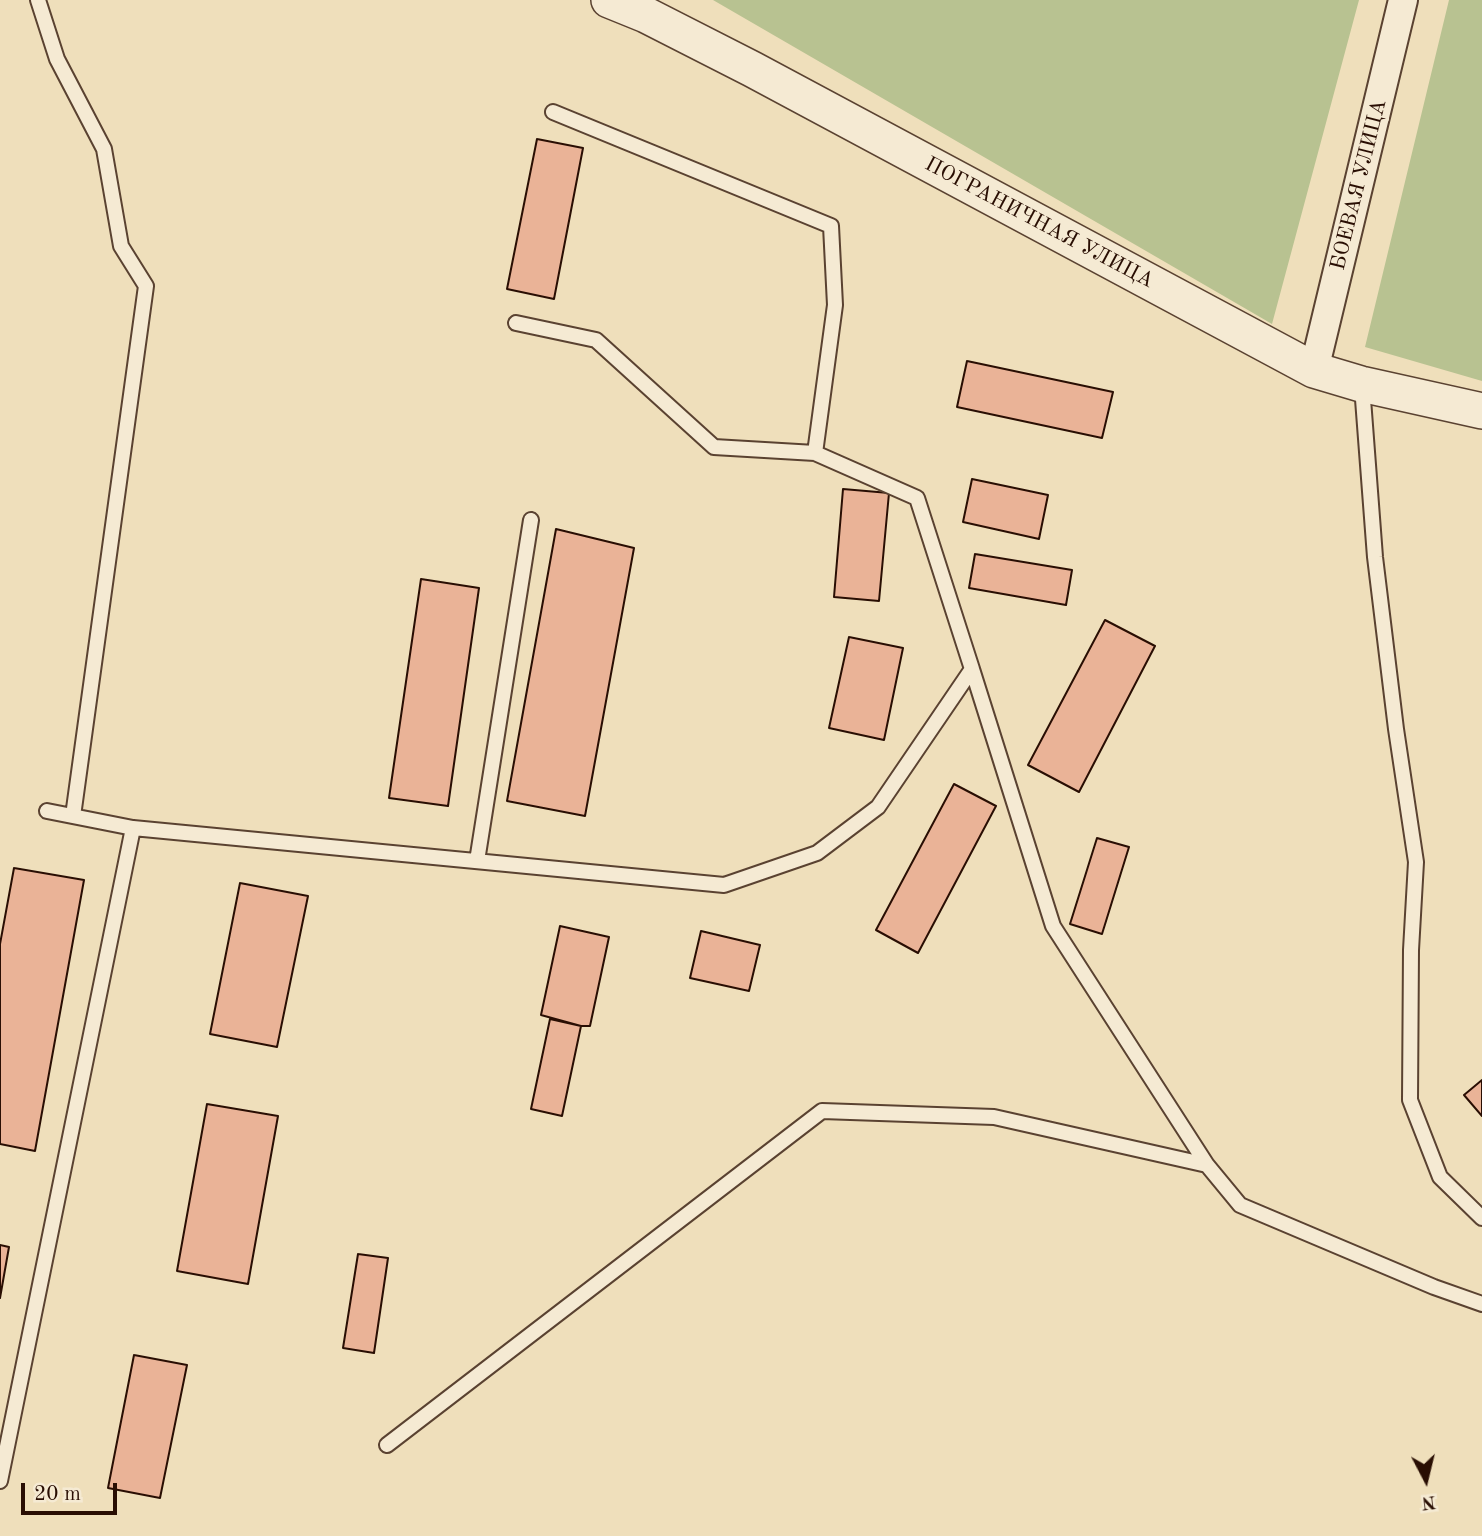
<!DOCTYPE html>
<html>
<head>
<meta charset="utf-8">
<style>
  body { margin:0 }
  #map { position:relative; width:1482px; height:1536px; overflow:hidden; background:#efdfbb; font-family:"Old Standard TT",serif }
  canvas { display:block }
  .north { position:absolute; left:1391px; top:1445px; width:70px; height:70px; -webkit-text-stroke:5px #f5ead3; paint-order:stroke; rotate:173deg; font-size:19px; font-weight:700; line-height:28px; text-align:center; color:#290e03 }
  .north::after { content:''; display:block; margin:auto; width:24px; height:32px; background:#290e03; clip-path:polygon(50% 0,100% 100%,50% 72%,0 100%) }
  .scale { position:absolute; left:21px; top:1483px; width:96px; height:32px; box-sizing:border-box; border:4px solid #290e03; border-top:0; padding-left:9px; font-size:21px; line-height:24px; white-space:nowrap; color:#290e03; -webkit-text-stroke:5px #f5ead3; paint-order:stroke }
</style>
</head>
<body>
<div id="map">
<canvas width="1482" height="1536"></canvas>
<div class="north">N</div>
<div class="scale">20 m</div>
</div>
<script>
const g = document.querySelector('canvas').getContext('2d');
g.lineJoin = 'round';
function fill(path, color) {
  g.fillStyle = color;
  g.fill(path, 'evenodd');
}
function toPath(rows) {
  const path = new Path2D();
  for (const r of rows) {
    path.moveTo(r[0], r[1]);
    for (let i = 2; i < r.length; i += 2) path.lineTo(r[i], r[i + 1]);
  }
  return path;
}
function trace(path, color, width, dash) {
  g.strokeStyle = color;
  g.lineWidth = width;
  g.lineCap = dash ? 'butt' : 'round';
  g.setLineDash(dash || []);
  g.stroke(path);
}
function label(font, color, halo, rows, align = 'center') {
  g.font = font + ' "Old Standard TT",serif';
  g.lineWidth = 7;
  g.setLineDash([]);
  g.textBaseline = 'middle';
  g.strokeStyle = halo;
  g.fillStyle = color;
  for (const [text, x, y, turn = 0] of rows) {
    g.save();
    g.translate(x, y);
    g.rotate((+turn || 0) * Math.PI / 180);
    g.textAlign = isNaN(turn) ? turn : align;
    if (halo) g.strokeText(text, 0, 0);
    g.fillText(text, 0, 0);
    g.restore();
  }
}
fill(toPath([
  [713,0,1359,0,1272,324],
  [1449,0,1482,0,1482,381,1365,347]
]), '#b8c291');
const building = toPath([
  [537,139,583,148,554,299,507,289,537,139],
  [967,361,1113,392,1102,438,957,407,967,361],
  [972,479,1048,495,1039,539,963,522,972,479],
  [843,489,889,493,879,601,834,597,843,489],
  [556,529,634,548,585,816,507,801,556,529],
  [975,554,1072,570,1066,605,969,588,975,554],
  [421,579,479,588,448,806,389,798,421,579],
  [1105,620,1155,646,1079,792,1028,765,1105,620],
  [849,637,903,648,884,740,829,728,849,637],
  [954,784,996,806,918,953,876,930,954,784],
  [1097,838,1129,847,1102,934,1070,924,1097,838],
  [14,868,84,880,35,1151,0,1144,0,944,14,868],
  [240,883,308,896,277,1047,210,1034,240,883],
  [560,926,609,937,590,1026,581,1026,541,1015,560,926],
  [701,931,760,945,749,991,690,978,701,931],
  [550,1019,581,1026,562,1116,531,1109,550,1019],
  [1482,1080,1482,1116,1464,1095,1482,1080],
  [207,1104,278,1116,248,1284,177,1271,207,1104],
  [0,1245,9,1247,0,1298,0,1245],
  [358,1254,388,1258,374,1353,343,1348,358,1254],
  [134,1355,187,1365,160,1498,108,1488,134,1355]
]);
fill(building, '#eab397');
trace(building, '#290e03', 2);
const service = toPath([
  [38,0,57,59,104,149,121,246,146,286,73,816],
  [553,112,831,226,835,305,815,453],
  [1362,386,1375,557,1396,729,1416,862,1411,950,1410,1100,1440,1177,1482,1218],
  [972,669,1053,926,1207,1165],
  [47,811,133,828,724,885,817,853,878,807,972,669,917,498,815,453,714,447,596,340,516,323],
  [477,861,531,520],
  [387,1445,822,1111,994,1117,1207,1165,1240,1205,1434,1287,1482,1304],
  [0,1481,133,828]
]);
const minor = toPath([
  [1314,370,1403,0]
]);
const tertiary = toPath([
  [609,0,646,15,752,69,1314,370,1361,384,1482,411]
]);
trace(service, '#5a4231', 18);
trace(minor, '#5a4231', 32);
trace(tertiary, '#5a4231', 38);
trace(service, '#f5ead3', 14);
trace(minor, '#f5ead3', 28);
trace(tertiary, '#f5ead3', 35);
label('21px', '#290e03', '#f5ead3', [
  ["БОЕВАЯ УЛИЦА",1359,185,-76],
  ["ПОГРАНИЧНАЯ УЛИЦА",1039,223,28]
]);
</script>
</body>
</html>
